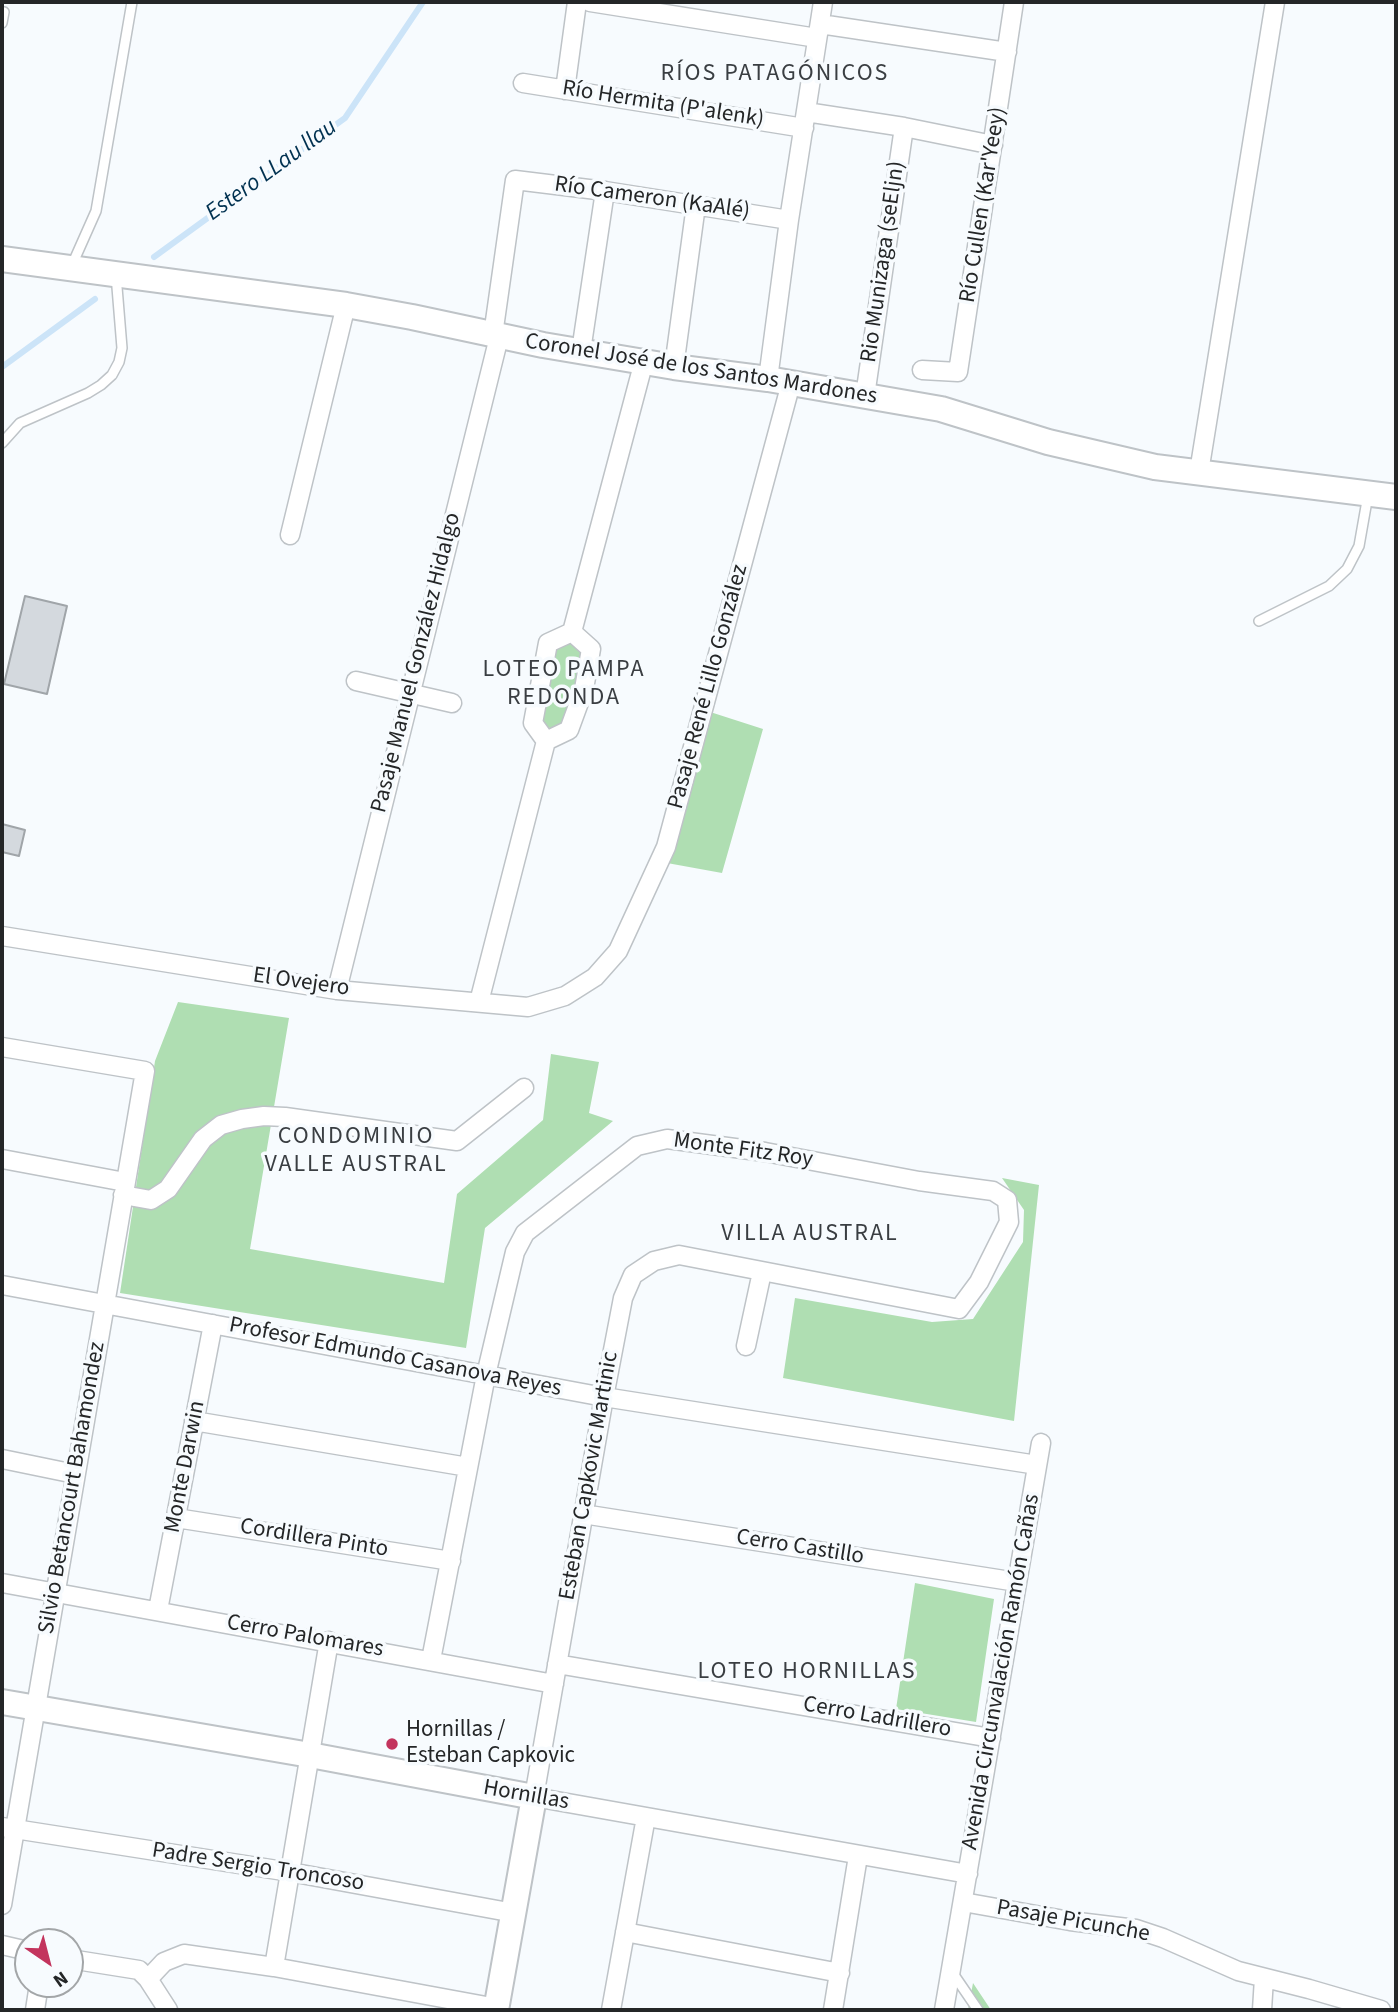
<!DOCTYPE html>
<html>
<head>
<meta charset="utf-8">
<style>
  body { margin:0 }
  #map { position:relative; width:1398px; height:2012px; overflow:hidden; background:#f7fbfe; font-family:"Source Sans 3",sans-serif }
  canvas { display:block }
  .frame { position:absolute; inset:0; border:4px solid #242627; pointer-events:none }
  .north { position:absolute; left:14px; top:1928px; width:70px; height:70px; box-sizing:border-box; background:#f7fbfe; border:2px solid #a3a6a8; border-radius:50%; rotate:145deg; font-size:19px; font-weight:700; line-height:28px; text-align:center; color:#242627 }
  .north::after { content:''; display:block; margin:auto; width:24px; height:32px; background:#c3345d; clip-path:polygon(50% 0,100% 100%,50% 72%,0 100%) }
</style>
</head>
<body>
<div id="map">
<canvas width="1398" height="2012"></canvas>
<div class="frame"></div>
<div class="north">N</div>
</div>
<script>
const g = document.querySelector('canvas').getContext('2d');
g.lineJoin = 'round';
function fill(path, color) {
  g.fillStyle = color;
  g.fill(path, 'evenodd');
}
function toPath(rows) {
  const path = new Path2D();
  for (const r of rows) {
    path.moveTo(r[0], r[1]);
    for (let i = 2; i < r.length; i += 2) path.lineTo(r[i], r[i + 1]);
  }
  return path;
}
function trace(path, color, width, dash) {
  g.strokeStyle = color;
  g.lineWidth = width;
  g.lineCap = dash ? 'butt' : 'round';
  g.setLineDash(dash || []);
  g.stroke(path);
}
function label(font, color, halo, rows, align = 'center') {
  g.font = font + ' "Source Sans 3",sans-serif';
  g.lineWidth = 7;
  g.setLineDash([]);
  g.textBaseline = 'middle';
  g.strokeStyle = halo;
  g.fillStyle = color;
  for (const [text, x, y, turn = 0] of rows) {
    g.save();
    g.translate(x, y);
    g.rotate((+turn || 0) * Math.PI / 180);
    g.textAlign = isNaN(turn) ? turn : align;
    if (halo) g.strokeText(text, 0, 0);
    g.fillText(text, 0, 0);
    g.restore();
  }
}
fill(toPath([
  [560,643,576,643,583,655,569,721,562,727,550,728,542,726,539,717,554,649],
  [704,710,763,729,722,873,667,863],
  [178,1002,289,1018,250,1249,444,1283,457,1194,543,1120,551,1054,599,1062,589,1113,613,1121,485,1228,466,1348,120,1293,155,1061],
  [1002,1178,1039,1185,1014,1421,783,1378,795,1298,932,1322,973,1319,1023,1242,1024,1210],
  [915,1583,994,1599,976,1722,896,1709],
  [973,1983,991,2010,968,2010]
]), '#afdeb2');
trace(toPath([
  [154,257,345,118,423,2],
  [2,367,95,299]
]), '#cce4f8', 6);
const building = toPath([
  [25,596,67,606,47,694,4,684,25,596],
  [2,824,25,830,19,856,2,852,2,824]
]);
fill(building, '#d4d9de');
trace(building, '#a0a5a9', 2);
const lane = toPath([
  [2,23,4,12],
  [72,265,96,211,132,2],
  [2,443,20,423,88,393,101,385,112,375,119,362,122,348,116,275],
  [1259,621,1329,586,1347,569,1359,546,1368,495],
  [952,1972,978,2010]
]);
const street = toPath([
  [590,2,817,38],
  [820,24,1007,52],
  [523,83,804,128],
  [565,90,577,2],
  [806,112,904,127,993,145],
  [493,335,515,180,605,191,789,220],
  [581,351,605,191],
  [674,367,696,205],
  [922,370,958,372,1014,2],
  [768,379,789,220,823,2],
  [865,396,904,127],
  [1199,472,1275,2],
  [290,535,346,305],
  [572,632,644,361],
  [356,681,452,703],
  [2,936,337,990,528,1007,565,996,595,977,618,951,666,847,791,383],
  [337,990,499,337],
  [479,1002,546,741,569,730,584,689,591,649,572,632,548,643,533,723,546,741],
  [2,1047,145,1071,2,1905],
  [2,1159,125,1182],
  [123,1195,151,1200,168,1189,203,1139,221,1125,242,1119,264,1116,285,1117,457,1141,524,1088],
  [2,1285,604,1397,1037,1465],
  [746,1346,762,1272],
  [194,1421,468,1467],
  [2,1459,75,1474],
  [583,1514,1017,1582],
  [176,1518,451,1561],
  [2,1583,554,1684],
  [158,1610,213,1324],
  [431,1660,486,1375,515,1252,525,1233,637,1146,667,1139,765,1152,919,1181,993,1191,1007,1200,1009,1222,979,1282,959,1309,679,1255,654,1261,633,1275,623,1298,604,1397,534,1797,968,1874],
  [557,1664,991,1738],
  [2,1827,290,1872,514,1913],
  [963,1902,1070,1921,1136,1929,1163,1938,1238,1971,1309,1989,1381,2010],
  [625,1932,840,1973],
  [2,1945,28,1951],
  [70,1959,139,1970,148,1979,168,2010],
  [274,1967,329,1641],
  [148,1979,164,1962,184,1954,274,1967,497,2008],
  [35,2010,39,1984],
  [611,2010,646,1817],
  [833,2010,858,1856],
  [944,2010,1041,1443],
  [1262,2010,1264,1978]
]);
const secondary = toPath([
  [2,259,346,305,412,317,543,345,674,367,768,379,941,409,1048,442,1155,467,1396,497],
  [2,1702,310,1755,534,1797,496,2010]
]);
trace(lane, '#bec3c7', 12);
trace(street, '#bec3c7', 21);
trace(secondary, '#bec3c7', 28);
trace(lane, '#fff', 9);
trace(street, '#fff', 18);
trace(secondary, '#fff', 24);
for (const [x, y, r, color] of [
  [392,1744,7,"#c3345d"]
]) {
  const dot = new Path2D();
  dot.arc(x, y, r, 0, 2 * Math.PI);
  g.fillStyle = color;
  g.fill(dot);
  trace(dot, '#f7fbfe', 2.5);
}
label('23px', '#242627', '#f7fbfe', [
  ["Río Hermita (P'alenk)",663,105,9],
  ["Río Cameron (KaAlé)",652,199,8],
  ["Río Cullen (Kar'Yeey)",984,205,-81],
  ["Rio Munizaga (seEljn)",884,262,-82],
  ["Coronel José de los Santos Mardones",701,370,9],
  ["Pasaje Manuel González Hidalgo",417,663,-76],
  ["Pasaje René Lillo González",709,687,-75],
  ["El Ovejero",301,983,8],
  ["Monte Fitz Roy",743,1151,8],
  ["Profesor Edmundo Casanova Reyes",395,1358,11],
  ["Monte Darwin",186,1467,-79],
  ["Esteban Capkovic Martinic",590,1476,-80],
  ["Silvio Betancourt Bahamondez",73,1488,-80],
  ["Cordillera Pinto",314,1539,9],
  ["Cerro Castillo",800,1548,9],
  ["Cerro Palomares",305,1637,10],
  ["Avenida Circunvalación Ramón Cañas",1002,1672,-80],
  ["Cerro Ladrillero",877,1718,10],
  ["Hornillas",526,1796,10],
  ["Padre Sergio Troncoso",258,1868,9],
  ["Pasaje Picunche",1073,1922,10]
]);
label('23px', '#242627', '#f7fbfe', [
  ["Hornillas /",406,1731],
  ["Esteban Capkovic",406,1757]
], 'left');
g.letterSpacing = '2px';
label('24px', '#3a3e42', '#f7fbfe', [
  ["RÍOS PATAGÓNICOS",775,75],
  ["LOTEO PAMPA",564,671],
  ["REDONDA",564,699],
  ["CONDOMINIO",356,1138],
  ["VALLE AUSTRAL",356,1166],
  ["VILLA AUSTRAL",810,1235],
  ["LOTEO HORNILLAS",807,1673]
]);
g.letterSpacing = '0px';
label('italic 24px', '#003150', '#f7fbfe', [
  ["Estero LLau llau",272,171,-36]
]);
</script>
</body>
</html>
